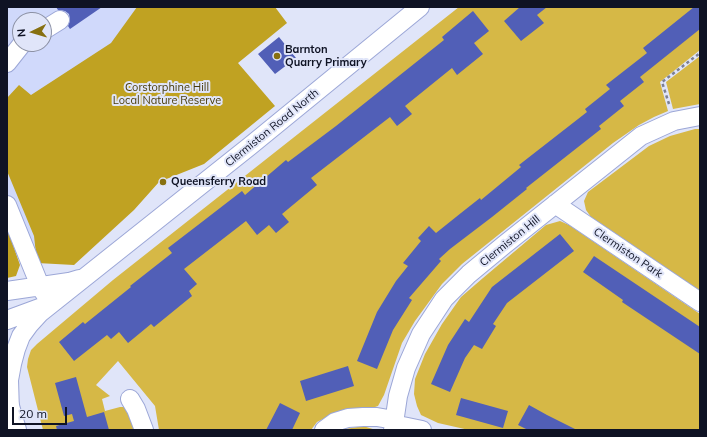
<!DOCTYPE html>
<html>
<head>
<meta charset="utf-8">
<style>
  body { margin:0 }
  #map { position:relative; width:707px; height:437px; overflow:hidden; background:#e0e5f9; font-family:Mulish,sans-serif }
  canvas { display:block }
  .frame { position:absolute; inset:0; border:8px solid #0f1324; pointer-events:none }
  .north { position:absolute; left:12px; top:12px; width:40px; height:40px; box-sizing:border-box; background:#e0e5f9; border:1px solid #8c91a4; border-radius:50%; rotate:265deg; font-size:11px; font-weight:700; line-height:16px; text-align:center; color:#0f1324 }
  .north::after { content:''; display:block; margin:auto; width:14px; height:18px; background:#877010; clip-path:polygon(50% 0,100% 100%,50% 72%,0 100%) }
  .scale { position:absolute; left:12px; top:407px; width:55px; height:18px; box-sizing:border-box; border:2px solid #0f1324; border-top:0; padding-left:5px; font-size:12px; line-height:14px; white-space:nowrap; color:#0f1324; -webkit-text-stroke:3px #e0e5f9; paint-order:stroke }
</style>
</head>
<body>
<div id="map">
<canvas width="707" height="437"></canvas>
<div class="frame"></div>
<div class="north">N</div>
<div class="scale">20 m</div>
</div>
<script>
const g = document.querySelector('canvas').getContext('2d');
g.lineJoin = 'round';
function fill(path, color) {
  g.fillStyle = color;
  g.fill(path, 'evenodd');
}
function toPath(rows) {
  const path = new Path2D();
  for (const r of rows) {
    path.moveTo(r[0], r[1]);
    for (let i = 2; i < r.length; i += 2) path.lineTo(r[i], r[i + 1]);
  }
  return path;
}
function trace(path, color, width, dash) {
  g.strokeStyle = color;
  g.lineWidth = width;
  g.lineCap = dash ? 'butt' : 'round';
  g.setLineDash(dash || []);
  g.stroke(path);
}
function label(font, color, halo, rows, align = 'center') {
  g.font = font + ' Mulish,sans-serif';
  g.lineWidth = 4;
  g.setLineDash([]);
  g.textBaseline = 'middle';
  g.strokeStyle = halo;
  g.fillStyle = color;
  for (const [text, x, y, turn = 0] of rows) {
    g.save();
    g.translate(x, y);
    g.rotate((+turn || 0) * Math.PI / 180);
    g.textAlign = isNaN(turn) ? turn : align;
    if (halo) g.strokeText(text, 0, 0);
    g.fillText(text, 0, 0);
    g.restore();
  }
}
fill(toPath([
  [7,7,157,7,50,242,7,255],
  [20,20,44,20,44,44,20,44]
]), '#d0d9fb');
fill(toPath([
  [459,7,700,7,700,50,660,82,668,111,654,117,639,125,613,143,462,264,442,284,415,321,402,343,384,395,378,406,372,408,345,409,331,415,317,422,311,430,159,430,155,406,118,361,96,385,110,396,102,399,105,411,120,407,126,407,139,430,43,430,27,367,28,359,31,350,37,344,113,280],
  [700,56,700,104,673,109,666,82],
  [695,129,700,129,700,291,591,217,586,210,584,201,588,192,649,146,670,136],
  [560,221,569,225,700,314,700,430,469,430,438,423,421,415,417,406,414,394,415,379,425,354,442,324,461,297,483,278,546,225],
  [363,426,376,430,340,430]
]), '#d6b846');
fill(toPath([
  [137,7,275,7,287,23,238,63,275,106,204,164,159,182,134,210,74,265,37,263,34,236,7,171,7,98,19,85,31,95,111,43],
  [7,228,20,265,16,276,7,278]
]), '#c0a222');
fill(toPath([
  [56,7,102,7,70,29,68,26,70,20,69,14,65,11,58,10],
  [520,7,547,7,537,15,544,23,521,41,504,21],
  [694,7,700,7,700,29,640,77,644,82,620,101,624,106,599,126,601,129,526,188,527,189,492,217,450,249,439,259,441,261,409,298,412,300,393,330,377,369,357,361,377,312,396,281,408,266,403,263,421,241,418,238,429,226,436,233,461,213,480,198,481,200,521,167,519,165,587,112,585,109,610,89,606,85,647,53,643,48],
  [473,11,489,31,474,43,483,54,457,75,452,68,405,106,412,114,397,126,390,117,311,178,317,185,282,214,289,222,276,233,269,225,257,235,246,221,184,269,197,284,189,291,192,296,154,327,151,324,128,343,119,332,111,339,107,335,74,361,59,342,83,322,85,324,131,287,130,286,172,253,168,248,198,225,242,191,245,195,286,160,288,162,336,126,444,40,442,37],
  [279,37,296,58,275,74,258,54],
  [560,234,574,251,507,303,493,324,496,326,482,349,474,345,465,358,450,392,431,384,448,345,465,319,469,322,492,287],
  [594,256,700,327,700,354,622,302,623,300,583,272],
  [348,366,354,386,306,401,300,381],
  [76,377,87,417,104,412,109,430,57,430,56,426,74,421,72,414,64,416,55,383],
  [461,398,508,411,503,428,456,415],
  [280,403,300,413,292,430,266,430],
  [529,405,547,415,577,430,528,430,518,425]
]), '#515fb7');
const minor = toPath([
  [44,30,60,20],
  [7,63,22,44],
  [555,204,700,302],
  [7,205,40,286,51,304],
  [7,291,69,282,79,279],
  [7,320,45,306],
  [130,399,136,409,144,430],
  [10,412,9,380,12,364,16,349,21,336,29,325,40,313,250,146,420,7],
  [393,424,422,430],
  [324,430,335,422,348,418,363,417,377,417,394,420],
  [393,430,398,396,406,368,421,334,444,299,469,274,504,245,641,136,674,121,700,116]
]);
const major = toPath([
  [7,403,15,430]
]);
trace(minor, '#9ca7d7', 20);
trace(major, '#9ca7d7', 24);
trace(toPath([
  [669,104,662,82,700,53]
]), '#7b7f92', 2.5, [3, 3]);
trace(minor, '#fff', 18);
trace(major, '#fff', 22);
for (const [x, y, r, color] of [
  [277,56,4,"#877010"],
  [163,182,4,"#877010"]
]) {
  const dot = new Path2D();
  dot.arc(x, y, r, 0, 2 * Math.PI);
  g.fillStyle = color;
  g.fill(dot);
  trace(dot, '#e0e5f9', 1.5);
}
label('bold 11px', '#0f1324', '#e0e5f9', [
  ["Barnton",285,50],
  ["Quarry Primary",285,63],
  ["Queensferry Road",171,182]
], 'left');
label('11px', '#483b09', '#e0e5f9', [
  ["Corstorphine Hill",167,88],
  ["Local Nature Reserve",167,101]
]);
label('11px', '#0f1324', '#e0e5f9', [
  ["Clermiston Road North",272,128,-39],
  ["Clermiston Hill",510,241,-39],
  ["Clermiston Park",628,253,34]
]);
</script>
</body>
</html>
